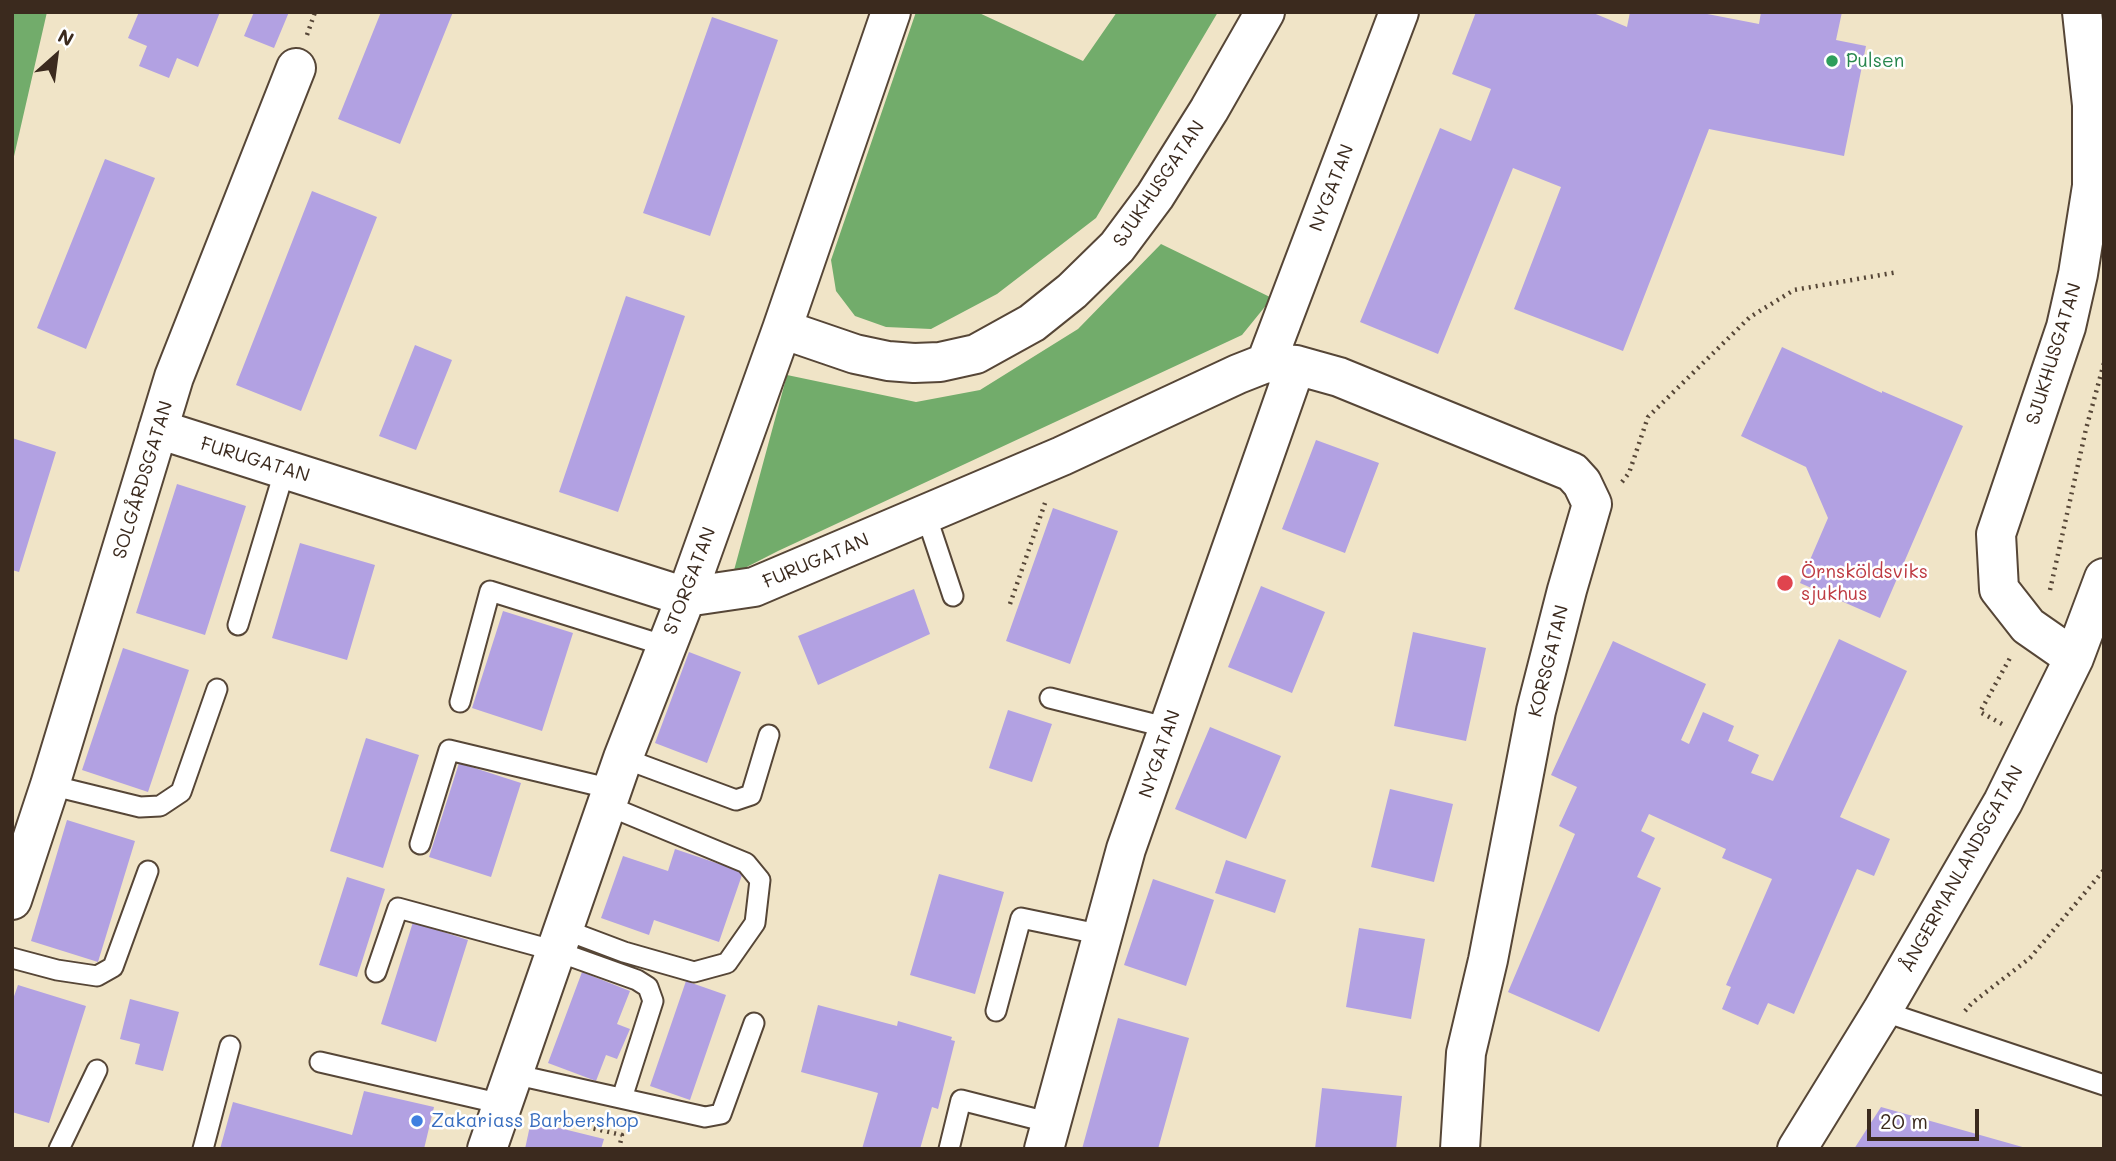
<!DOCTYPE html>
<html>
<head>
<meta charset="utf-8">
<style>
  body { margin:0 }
  #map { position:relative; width:2116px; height:1161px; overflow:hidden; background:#f0e4c7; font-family:Mali,sans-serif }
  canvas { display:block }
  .frame { position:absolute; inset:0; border:14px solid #3b2a1e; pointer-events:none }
  .north { position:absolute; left:21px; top:21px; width:70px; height:70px; -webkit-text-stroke:5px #fff; paint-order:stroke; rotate:28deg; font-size:19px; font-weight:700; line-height:28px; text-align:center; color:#3b2a1e }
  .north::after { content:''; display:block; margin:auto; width:24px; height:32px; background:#3b2a1e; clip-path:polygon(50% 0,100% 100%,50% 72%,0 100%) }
  .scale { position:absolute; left:1867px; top:1109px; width:112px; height:32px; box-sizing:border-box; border:4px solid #3b2a1e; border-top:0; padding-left:9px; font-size:21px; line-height:24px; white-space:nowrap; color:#3b2a1e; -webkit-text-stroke:5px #fff; paint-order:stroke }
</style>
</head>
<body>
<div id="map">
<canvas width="2116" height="1161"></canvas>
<div class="frame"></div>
<div class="north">N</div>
<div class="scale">20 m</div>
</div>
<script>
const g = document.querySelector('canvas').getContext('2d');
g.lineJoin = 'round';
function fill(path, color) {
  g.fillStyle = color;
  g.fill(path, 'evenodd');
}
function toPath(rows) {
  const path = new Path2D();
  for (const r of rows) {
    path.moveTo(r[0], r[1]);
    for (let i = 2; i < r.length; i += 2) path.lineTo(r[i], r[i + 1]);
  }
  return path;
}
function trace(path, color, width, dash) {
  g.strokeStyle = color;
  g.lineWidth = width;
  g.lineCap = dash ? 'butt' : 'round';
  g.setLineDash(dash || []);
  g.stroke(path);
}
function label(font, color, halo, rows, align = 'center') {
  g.font = font + ' Mali,sans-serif';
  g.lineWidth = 5;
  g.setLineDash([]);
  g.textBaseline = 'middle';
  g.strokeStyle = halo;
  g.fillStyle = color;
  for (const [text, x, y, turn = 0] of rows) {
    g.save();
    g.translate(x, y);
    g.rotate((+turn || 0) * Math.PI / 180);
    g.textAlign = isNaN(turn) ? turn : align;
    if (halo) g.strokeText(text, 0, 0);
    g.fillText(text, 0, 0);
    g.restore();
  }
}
fill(toPath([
  [12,12,47,12,12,165],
  [916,12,977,12,1083,61,1117,12,1218,12,1096,218,997,294,931,329,886,327,855,316,836,291,831,260],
  [1161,244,1272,298,1242,335,778,551,733,574,787,375,916,402,980,390,1078,329]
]), '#72ac6b');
fill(toPath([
  [139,12,220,12,198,67,177,58,169,78,139,66,147,46,128,38],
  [254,12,289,12,274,48,244,36],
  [381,12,453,12,400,144,338,119],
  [1476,12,1591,12,1627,27,1630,12,1697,12,1759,24,1761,12,1842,12,1836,40,1866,46,1844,156,1709,129,1623,351,1514,309,1561,187,1513,168,1438,354,1360,322,1440,128,1471,141,1491,89,1452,74],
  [712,17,778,40,710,236,643,213],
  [105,159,155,178,86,349,37,328],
  [312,191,377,217,301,411,236,385],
  [626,296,685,316,618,512,559,492],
  [415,345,452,360,416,450,379,436],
  [1782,347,1882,393,1882,391,1963,426,1880,618,1800,583,1828,518,1806,467,1741,436],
  [12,438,56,452,19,572,12,570],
  [1316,440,1379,463,1345,553,1282,529],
  [177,484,246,506,205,635,136,613],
  [1053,508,1118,531,1070,664,1006,641],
  [300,543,375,565,347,660,272,638],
  [1261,586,1325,612,1292,693,1228,667],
  [914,589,930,634,818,685,798,636],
  [503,611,573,633,542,731,472,708],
  [1413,632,1486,648,1466,741,1394,726],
  [1839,639,1907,671,1840,817,1890,839,1874,876,1857,869,1794,1014,1768,1003,1758,1025,1722,1009,1731,987,1726,985,1772,879,1722,858,1726,849,1649,814,1641,831,1655,838,1637,877,1661,888,1599,1032,1508,992,1575,834,1559,826,1577,787,1551,775,1613,641,1706,684,1681,740,1689,744,1703,712,1734,726,1728,741,1759,755,1751,773,1773,781],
  [123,648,189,670,148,792,82,770],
  [689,652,741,672,707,763,655,743],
  [1008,710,1052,724,1032,782,989,768],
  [1210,727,1281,756,1246,839,1175,809],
  [366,738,419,755,383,868,330,851],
  [459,763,521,783,491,877,429,857],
  [1390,789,1453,804,1434,882,1371,867],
  [67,820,135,841,98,962,31,941],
  [675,849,743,872,719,942,654,920,649,935,601,918,623,856,668,871],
  [1226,860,1286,880,1275,913,1215,893],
  [939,874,1004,892,975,994,910,975],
  [347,877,385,889,357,977,319,965],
  [1153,879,1214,900,1186,986,1124,965],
  [413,922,468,940,436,1042,381,1024],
  [1359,928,1425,939,1411,1019,1346,1007],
  [582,972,630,991,617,1024,630,1029,617,1059,606,1055,596,1081,548,1063],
  [686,981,726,995,690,1100,650,1086],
  [18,985,86,1006,49,1123,12,1112,12,1002],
  [130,999,179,1012,163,1071,135,1064,140,1044,120,1039],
  [818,1005,897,1026,898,1021,952,1037,951,1040,955,1041,938,1109,932,1107,920,1149,862,1149,878,1093,801,1072],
  [1118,1018,1189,1038,1158,1149,1082,1149],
  [1322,1088,1402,1096,1396,1149,1315,1149],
  [364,1091,434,1107,424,1149,220,1149,233,1102,352,1135],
  [1881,1107,2026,1148,2026,1149,1854,1149],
  [531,1121,604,1139,601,1149,525,1149]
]), '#b2a1e2');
const lane = toPath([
  [926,515,953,596],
  [238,625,285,469],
  [1050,698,1169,728],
  [460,702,490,591,666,646],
  [623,758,736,800,751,795,769,735],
  [50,785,140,807,160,806,181,792,217,689],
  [420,844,449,750,612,789],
  [563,929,624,952,694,972,727,963,755,923,760,880,746,863,606,805],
  [12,958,57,970,97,976,113,967,148,871],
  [376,972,398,908,556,951,637,980,648,987,653,1001,622,1098],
  [996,1011,1021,918,1103,935],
  [1882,1011,2104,1085],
  [320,1062,502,1104],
  [513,1074,705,1117,721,1114,754,1023],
  [59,1149,97,1070],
  [203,1149,230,1046],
  [949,1149,961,1100,1051,1123]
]);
const street = toPath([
  [782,329,855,354,888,361,914,363,940,362,976,354,1032,323,1072,291,1117,247,1155,196,1209,110,1265,12],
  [1266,363,1399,12],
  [158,429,686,597,754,587,1062,456,1238,374,1266,363,1296,365,1339,377,1572,472,1582,483,1592,504,1567,590,1536,711,1488,960,1466,1053,1460,1149],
  [2074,658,2028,626,1999,589,1996,534,2066,327,2078,274,2092,186,2092,105,2082,12],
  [12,900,50,785,174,377,296,68],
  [487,1149,623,758,686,597,782,329,891,12],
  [1044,1149,1126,849,1296,365],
  [1797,1149,1882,1011,2003,802,2074,658,2104,578]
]);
trace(lane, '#564637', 23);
trace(street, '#564637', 42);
trace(toPath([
  [307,35,315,12],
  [1622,482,1629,473,1648,417,1750,317,1794,290,1898,272],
  [2050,590,2086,429,2104,363],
  [1010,604,1045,503],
  [2002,724,1980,712,2010,658],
  [1965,1011,1972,1003,2030,958,2104,870],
  [539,1116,622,1135,619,1149]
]), '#564637', 4.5, [2, 5]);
trace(lane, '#fff', 19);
trace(street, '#fff', 38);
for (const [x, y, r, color] of [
  [1832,61,7,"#2e9e5b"],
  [1785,583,9,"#e0444e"],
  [417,1121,7,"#3f7fe0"]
]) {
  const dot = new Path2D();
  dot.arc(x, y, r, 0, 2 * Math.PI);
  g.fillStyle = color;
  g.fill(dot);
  trace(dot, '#fff', 2.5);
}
label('19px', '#27864d', '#fff', [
  ["Pulsen",1846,61]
], 'left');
label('19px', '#3b2a1e', '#fff', [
  ["SJUKHUSGATAN",1159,184,-56],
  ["NYGATAN",1332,188,-69],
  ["SJUKHUSGATAN",2054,354,-73],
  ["FURUGATAN",255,460,17],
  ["SOLGÅRDSGATAN",143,480,-73],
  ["FURUGATAN",816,561,-23],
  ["STORGATAN",690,581,-69],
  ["KORSGATAN",1549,661,-76],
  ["NYGATAN",1160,754,-71],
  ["ÅNGERMANLANDSGATAN",1962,869,-61]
]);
label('19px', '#be3a42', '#fff', [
  ["Örnsköldsviks",1801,572],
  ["sjukhus",1801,594]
], 'left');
label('19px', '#366cbe', '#fff', [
  ["Zakariass Barbershop",431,1121]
], 'left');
</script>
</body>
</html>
